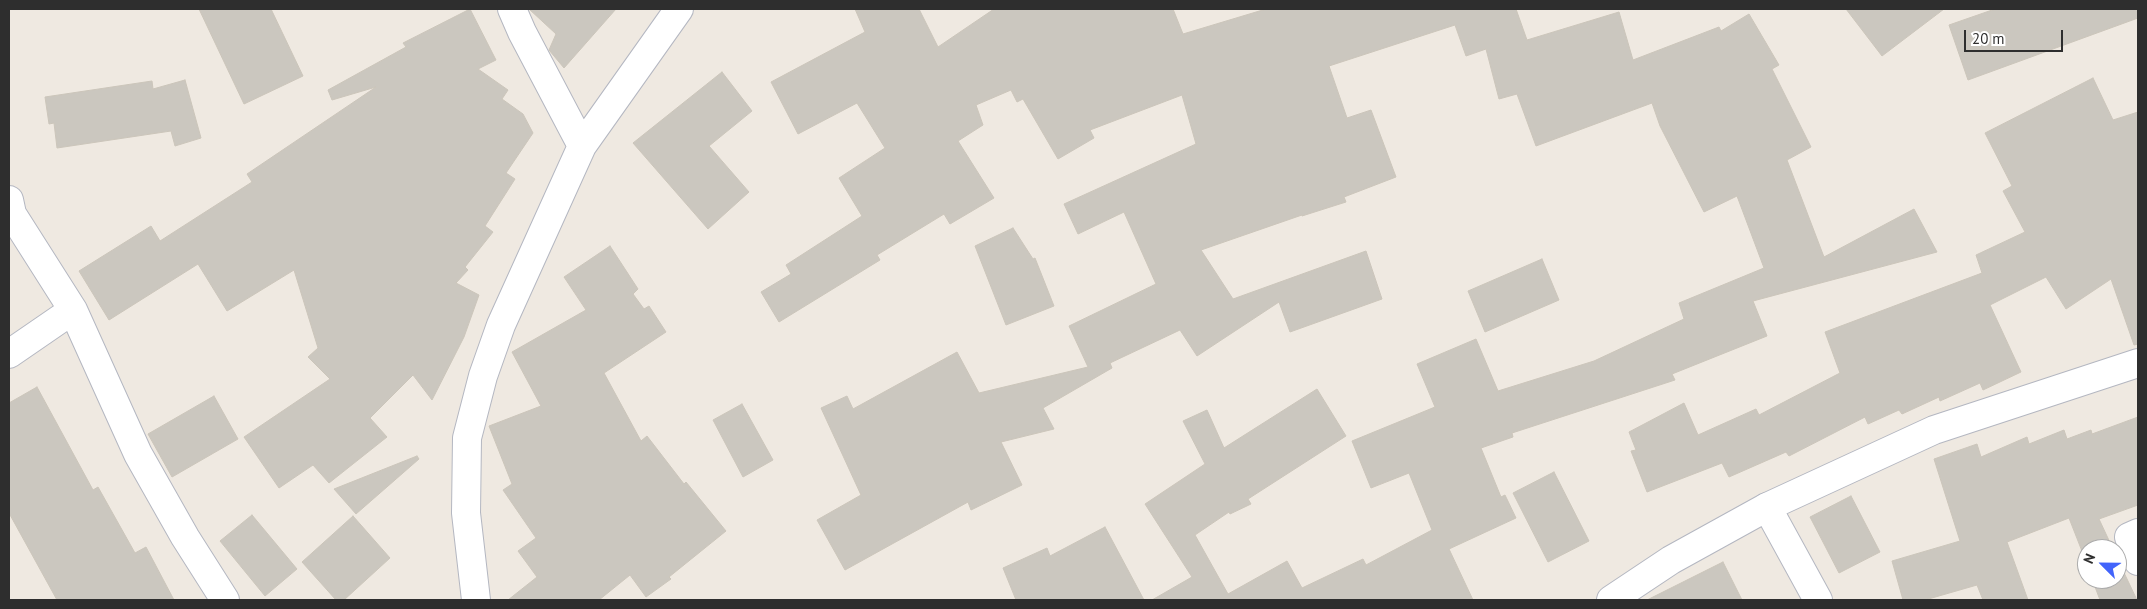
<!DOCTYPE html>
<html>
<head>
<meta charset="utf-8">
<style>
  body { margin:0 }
  #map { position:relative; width:2147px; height:609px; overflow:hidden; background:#efe9e1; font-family:"PT Sans",sans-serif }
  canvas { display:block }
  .frame { position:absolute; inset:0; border:10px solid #2e2e2e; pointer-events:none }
  .north { position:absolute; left:2077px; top:539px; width:50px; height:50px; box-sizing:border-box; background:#fff; border:1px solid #ababab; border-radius:50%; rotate:293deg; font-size:14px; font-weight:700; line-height:20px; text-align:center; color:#2e2e2e }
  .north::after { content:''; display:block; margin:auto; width:18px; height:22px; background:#4264fb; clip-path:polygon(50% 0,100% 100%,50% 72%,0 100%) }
  .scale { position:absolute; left:1964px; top:30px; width:99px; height:22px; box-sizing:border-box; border:2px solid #2e2e2e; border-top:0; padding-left:6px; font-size:15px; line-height:18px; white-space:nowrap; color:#2e2e2e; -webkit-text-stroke:4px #fff; paint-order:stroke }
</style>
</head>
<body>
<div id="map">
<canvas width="2147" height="609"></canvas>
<div class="frame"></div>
<div class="north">N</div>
<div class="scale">20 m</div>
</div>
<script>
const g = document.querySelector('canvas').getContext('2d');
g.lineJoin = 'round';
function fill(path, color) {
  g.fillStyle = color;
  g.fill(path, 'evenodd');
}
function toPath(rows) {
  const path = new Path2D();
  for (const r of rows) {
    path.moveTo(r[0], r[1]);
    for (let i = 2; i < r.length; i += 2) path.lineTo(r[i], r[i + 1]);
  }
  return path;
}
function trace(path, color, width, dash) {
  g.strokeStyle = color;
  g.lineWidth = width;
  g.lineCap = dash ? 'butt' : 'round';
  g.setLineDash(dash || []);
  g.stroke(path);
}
const building = toPath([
  [199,9,271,9,303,76,244,104,199,9],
  [470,9,496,60,478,69,508,90,502,99,523,114,533,133,506,173,515,179,485,226,493,232,465,267,468,270,456,283,479,295,464,337,432,400,413,375,370,418,387,437,329,483,313,465,279,488,244,437,330,379,308,357,318,348,294,270,227,311,198,264,109,320,79,271,151,226,160,241,252,182,247,174,376,87,332,100,328,90,406,47,403,43,470,9],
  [529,9,616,9,564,68,549,50,556,34,529,9],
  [855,9,919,9,938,47,994,9,1173,9,1183,34,1266,9,1516,9,1527,40,1619,12,1633,60,1719,27,1721,31,1749,14,1779,65,1772,69,1811,147,1787,160,1824,257,1914,209,1937,252,1753,301,1767,336,1672,374,1675,380,1512,433,1513,437,1481,448,1501,497,1505,495,1516,518,1449,549,1473,600,1152,600,1192,577,1145,504,1205,464,1183,421,1207,410,1224,448,1317,389,1346,436,1248,499,1251,504,1230,514,1229,512,1195,535,1228,594,1287,561,1302,588,1363,559,1366,565,1432,530,1409,473,1371,488,1352,441,1435,407,1417,364,1476,339,1498,391,1594,361,1684,319,1679,303,1764,268,1737,196,1704,212,1660,126,1652,103,1536,146,1517,94,1499,99,1486,49,1466,56,1455,25,1329,66,1347,118,1371,110,1396,177,1344,197,1346,202,1302,216,1302,215,1201,250,1233,299,1366,251,1382,299,1290,332,1279,302,1197,356,1180,330,1110,363,1112,368,1043,408,1054,429,1001,442,1022,485,971,510,968,502,845,570,817,520,861,495,821,408,847,396,853,409,957,352,979,393,1088,367,1069,326,1156,284,1124,212,1078,234,1064,204,1196,144,1182,95,1090,130,1094,138,1058,159,1023,99,1017,102,1011,90,976,105,983,125,958,141,994,198,950,224,944,214,877,255,880,260,779,322,761,292,791,274,786,265,862,216,839,178,885,148,857,103,798,134,771,82,865,32,855,9],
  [1846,9,1944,9,1882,56,1846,9],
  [1995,9,2138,9,2138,18,1968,80,1949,25,1995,9],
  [722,72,752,111,709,146,749,192,708,229,633,143,722,72],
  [2093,78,2113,120,2138,112,2138,344,2134,345,2111,279,2066,309,2046,277,1990,305,2021,372,1983,390,1980,383,1940,401,1939,397,1902,414,1899,410,1868,424,1865,417,1789,456,1786,452,1729,477,1722,463,1647,492,1631,451,1636,450,1629,432,1684,403,1698,435,1756,409,1759,415,1840,373,1825,332,1982,273,1976,255,2025,232,2003,191,2012,186,1985,133,2093,78],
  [185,80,201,138,175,146,171,131,57,148,54,123,49,124,45,97,152,81,153,89,185,80],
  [1013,228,1033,259,1035,258,1054,306,1006,325,975,246,1013,228],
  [610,246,638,289,633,294,644,309,649,306,666,332,604,373,641,441,647,436,684,484,686,482,726,531,669,577,671,579,646,597,630,575,599,600,508,600,537,577,518,551,536,538,503,490,512,484,489,426,541,406,512,352,586,310,564,277,610,246],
  [1542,259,1559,300,1485,332,1468,291,1542,259],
  [37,387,93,490,98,487,135,553,146,547,174,600,57,600,9,513,9,403,37,387],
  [214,396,238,439,172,477,148,434,214,396],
  [742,404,773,460,743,477,713,420,742,404],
  [2138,417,2138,505,2099,519,2113,549,2087,549,2087,564,2069,518,2007,542,2028,600,1983,600,1977,585,1925,600,1903,600,1892,561,1960,541,1934,459,1977,444,1981,457,2027,437,2029,444,2064,430,2067,439,2091,430,2092,434,2138,417],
  [417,456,419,459,356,514,334,489,417,456],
  [1554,472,1589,541,1548,562,1513,493,1554,472],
  [1851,496,1880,552,1839,573,1810,517,1851,496],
  [252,515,297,569,265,596,220,541,252,515],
  [353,516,390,558,344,600,336,600,302,562,353,516],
  [1105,527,1144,600,1016,600,1003,568,1047,548,1050,556,1105,527],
  [2117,558,2137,600,2100,600,2092,579,2117,579,2117,558],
  [1723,562,1742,600,1647,600,1723,562]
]);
fill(building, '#cbc7bf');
trace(building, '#cbc5ba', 1);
const street = toPath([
  [512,9,522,32,582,146],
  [9,200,12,214,73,310,138,454,185,537,225,600],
  [9,354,73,310],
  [1767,507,1818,600],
  [2138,533,2129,537,2138,561],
  [476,600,466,513,467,438,483,376,501,325,582,146,679,9]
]);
const secondary = toPath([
  [1611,600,1671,560,1767,507,1934,430,2138,363]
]);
trace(street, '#b4b7c1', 30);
trace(secondary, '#b4b7c1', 30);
trace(street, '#fff', 28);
trace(secondary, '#fff', 28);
</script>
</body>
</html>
